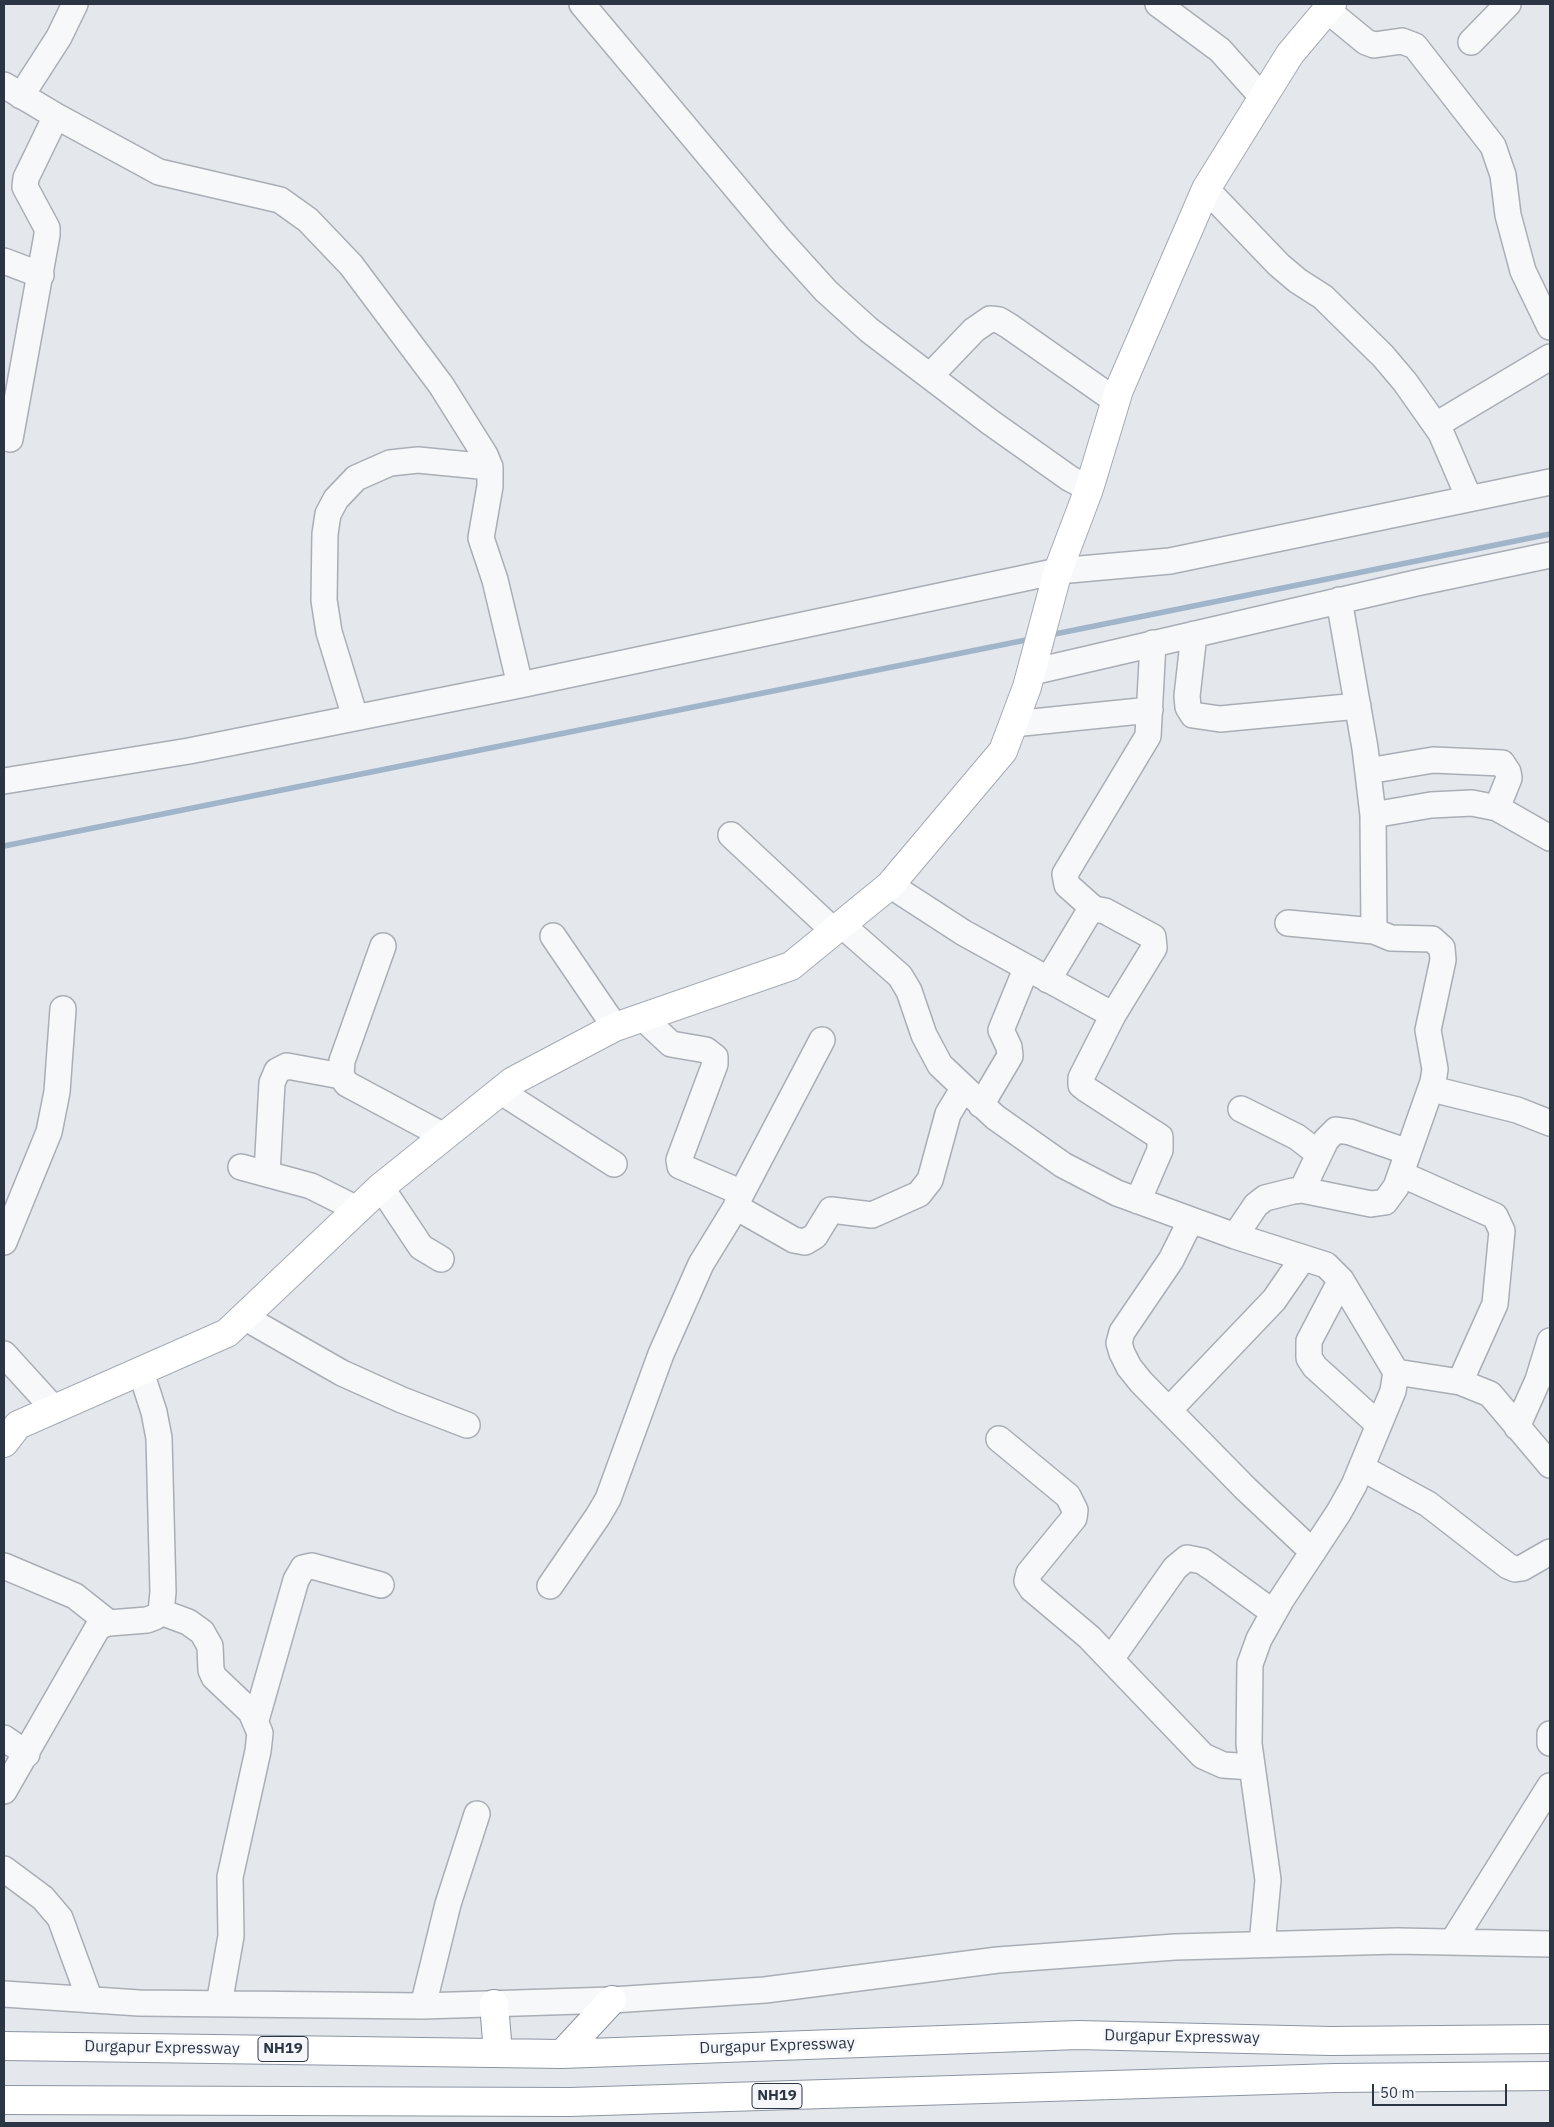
<!DOCTYPE html>
<html>
<head>
<meta charset="utf-8">
<style>
  body { margin:0 }
  #map { position:relative; width:1554px; height:2127px; overflow:hidden; background:#e4e7eb; font-family:"IBM Plex Sans",sans-serif }
  canvas { display:block }
  .frame { position:absolute; inset:0; border:5px solid #2b3544; pointer-events:none }
  .scale { position:absolute; left:1372px; top:2084px; width:135px; height:22px; box-sizing:border-box; border:2px solid #2b3544; border-top:0; padding-left:6px; font-size:15px; line-height:18px; white-space:nowrap; color:#2b3544; -webkit-text-stroke:4px #f4f6f9; paint-order:stroke }
</style>
</head>
<body>
<div id="map">
<canvas width="1554" height="2127"></canvas>
<div class="frame"></div>
<div class="scale">50 m</div>
</div>
<script>
const g = document.querySelector('canvas').getContext('2d');
g.lineJoin = 'round';
function toPath(rows) {
  const path = new Path2D();
  for (const r of rows) {
    path.moveTo(r[0], r[1]);
    for (let i = 2; i < r.length; i += 2) path.lineTo(r[i], r[i + 1]);
  }
  return path;
}
function trace(path, color, width, dash) {
  g.strokeStyle = color;
  g.lineWidth = width;
  g.lineCap = dash ? 'butt' : 'round';
  g.setLineDash(dash || []);
  g.stroke(path);
}
function label(font, color, halo, rows, align = 'center') {
  g.font = font + ' "IBM Plex Sans",sans-serif';
  g.lineWidth = 5;
  g.setLineDash([]);
  g.textBaseline = 'middle';
  g.strokeStyle = halo;
  g.fillStyle = color;
  for (const [text, x, y, turn = 0] of rows) {
    g.save();
    g.translate(x, y);
    g.rotate((+turn || 0) * Math.PI / 180);
    g.textAlign = isNaN(turn) ? turn : align;
    if (halo) g.strokeText(text, 0, 0);
    g.fillText(text, 0, 0);
    g.restore();
  }
}
trace(toPath([
  [1050,635,1550,534],
  [4,846,1031,639]
]), '#a0b5ca', 5.5);
const minor = toPath([
  [582,4,779,239,826,291,869,330,990,422,1069,478,1089,489],
  [1158,4,1220,50,1263,98],
  [1327,10,1366,42,1374,45,1402,41,1415,46,1493,146,1503,175,1508,215,1523,271,1550,327],
  [1471,42,1508,4],
  [4,85,56,116,159,172,280,200,308,220,351,265,441,385,485,455,490,467,490,486,481,538,495,580,520,685],
  [21,96,59,37,75,4],
  [1206,189,1279,265,1298,281,1323,297,1383,356,1405,382,1441,433,1469,498],
  [4,261,41,275],
  [930,376,974,330,990,319,999,320,1009,326,1116,401],
  [1436,425,1550,357],
  [10,439,47,235,47,228,25,187,26,178,56,116],
  [1194,634,1187,696,1188,707,1193,715,1220,719,1358,706],
  [1032,672,1416,583,1550,555],
  [355,717,329,632,324,600,325,534,328,514,336,499,356,478,390,463,418,460,490,467],
  [1013,724,1150,710],
  [1368,771,1433,760,1502,763,1508,772,1509,778,1497,808],
  [4,781,189,751,520,685,1058,571,1170,561,1550,482],
  [1373,815,1431,805,1472,803,1497,808,1550,838],
  [731,835,834,931],
  [890,885,964,933,1113,1015],
  [1094,909,1067,885,1065,874,1148,736,1153,643],
  [1288,923,1374,931],
  [842,925,900,976,909,991,924,1035,940,1065,995,1117,1063,1165,1117,1193,1235,1236,1326,1265,1341,1280,1396,1372,1393,1391,1354,1485,1339,1512,1281,1600,1259,1639,1250,1664,1249,1744,1268,1880,1262,1944],
  [553,936,615,1027],
  [383,946,342,1061,341,1076,347,1084,444,1136],
  [1048,980,1089,912,1094,909,1105,911,1153,937,1154,948,1113,1015,1081,1078,1081,1085,1086,1089,1160,1137,1160,1150,1138,1201],
  [1432,1089,1517,1110,1550,1123],
  [500,1091,614,1164],
  [981,1105,1010,1056,1009,1047,1001,1030,1026,969],
  [1241,1109,1297,1137,1319,1154],
  [241,1167,311,1186,357,1209],
  [267,1173,272,1083,277,1071,287,1066,341,1076],
  [1401,1174,1495,1216,1502,1231,1495,1304,1460,1382],
  [381,1187,421,1247,441,1259],
  [1302,1190,1326,1140,1336,1130,1350,1132,1408,1152],
  [738,1200,822,1040],
  [736,1207,794,1240,805,1242,815,1236,831,1210,872,1215,919,1194,930,1180,948,1114,963,1089],
  [1191,1220,1171,1260,1122,1332,1119,1343,1122,1353,1129,1367,1141,1382,1246,1489,1313,1552],
  [1235,1236,1256,1205,1265,1198,1293,1191,1302,1190,1371,1204,1385,1202,1396,1187,1433,1082,1435,1069,1428,1030,1443,960,1442,948,1432,939,1391,938,1374,931,1373,815,1365,748,1339,600],
  [4,1242,49,1132,57,1092,63,1009],
  [1341,1280,1309,1341,1309,1358,1315,1367,1379,1425],
  [244,1317,342,1373,402,1400,467,1425],
  [4,1354,55,1410],
  [1396,1372,1460,1382,1490,1394,1550,1465],
  [1169,1410,1274,1300,1303,1258],
  [1517,1427,1538,1380,1550,1341],
  [999,1439,1068,1496,1075,1510,1074,1518,1029,1573,1027,1581,1032,1589,1089,1637,1203,1756,1223,1765,1252,1767],
  [1362,1468,1428,1504,1508,1566,1515,1569,1522,1568,1550,1552],
  [4,1566,75,1596,109,1623],
  [550,1586,598,1516,608,1499,661,1354,701,1264,736,1207,738,1200,738,1195,733,1189,680,1166,679,1160,715,1064,715,1057,706,1050,671,1044,643,1018],
  [161,1612,188,1622,202,1632,210,1646,211,1670,214,1677,251,1712,260,1733,258,1751,230,1877,231,1936,219,2004],
  [1111,1659,1175,1568,1187,1558,1202,1561,1211,1567,1274,1613],
  [256,1720,296,1580,303,1568,312,1566,381,1585],
  [1550,1734,1550,1743],
  [4,1738,27,1754],
  [4,1791,97,1629,102,1625,109,1623,147,1620,155,1617,161,1612,163,1592,159,1438,154,1412,141,1372],
  [4,1869,43,1898,60,1918,90,2000],
  [1453,1941,1550,1786],
  [4,1994,139,2003,423,2006,612,2000,765,1990,998,1960,1175,1947,1397,1941,1550,1944],
  [423,2006,448,1904,477,1814]
]);
const major = toPath([
  [4,1443,18,1425,227,1333,381,1187,513,1081,615,1027,791,966,890,885,1003,751,1027,687,1058,571,1089,489,1119,390,1206,189,1290,54,1332,4]
]);
const highway = toPath([
  [494,2004,498,2053],
  [4,2046,562,2054,1078,2035,1331,2041,1550,2039],
  [562,2054,612,2000],
  [4,2100,570,2102,1335,2078,1550,2076]
]);
trace(minor, '#a9aeb6', 28);
trace(major, '#a3abb7', 30);
trace(highway, '#8b95a2', 30);
trace(minor, '#f7f8fa', 25);
trace(major, '#fff', 28);
trace(highway, '#fff', 28);
for (const [x, y, w] of [
  [283,2049,50],
  [777,2096,50]
]) {
  const box = new Path2D();
  box.roundRect(x - w / 2, y - 12.5, w, 25, 4);
  g.fillStyle = '#f4f6f9';
  g.fill(box);
  trace(box, '#2b3544', 1);
}
label('bold 15px', '#2b3544', null, [
  ["NH19",283,2049],
  ["NH19",777,2096]
]);
label('16px', '#2b3544', '#f4f6f9', [
  ["Durgapur Expressway",1182,2037,1],
  ["Durgapur Expressway",777,2046,-2],
  ["Durgapur Expressway",162,2048,1]
]);
</script>
</body>
</html>
